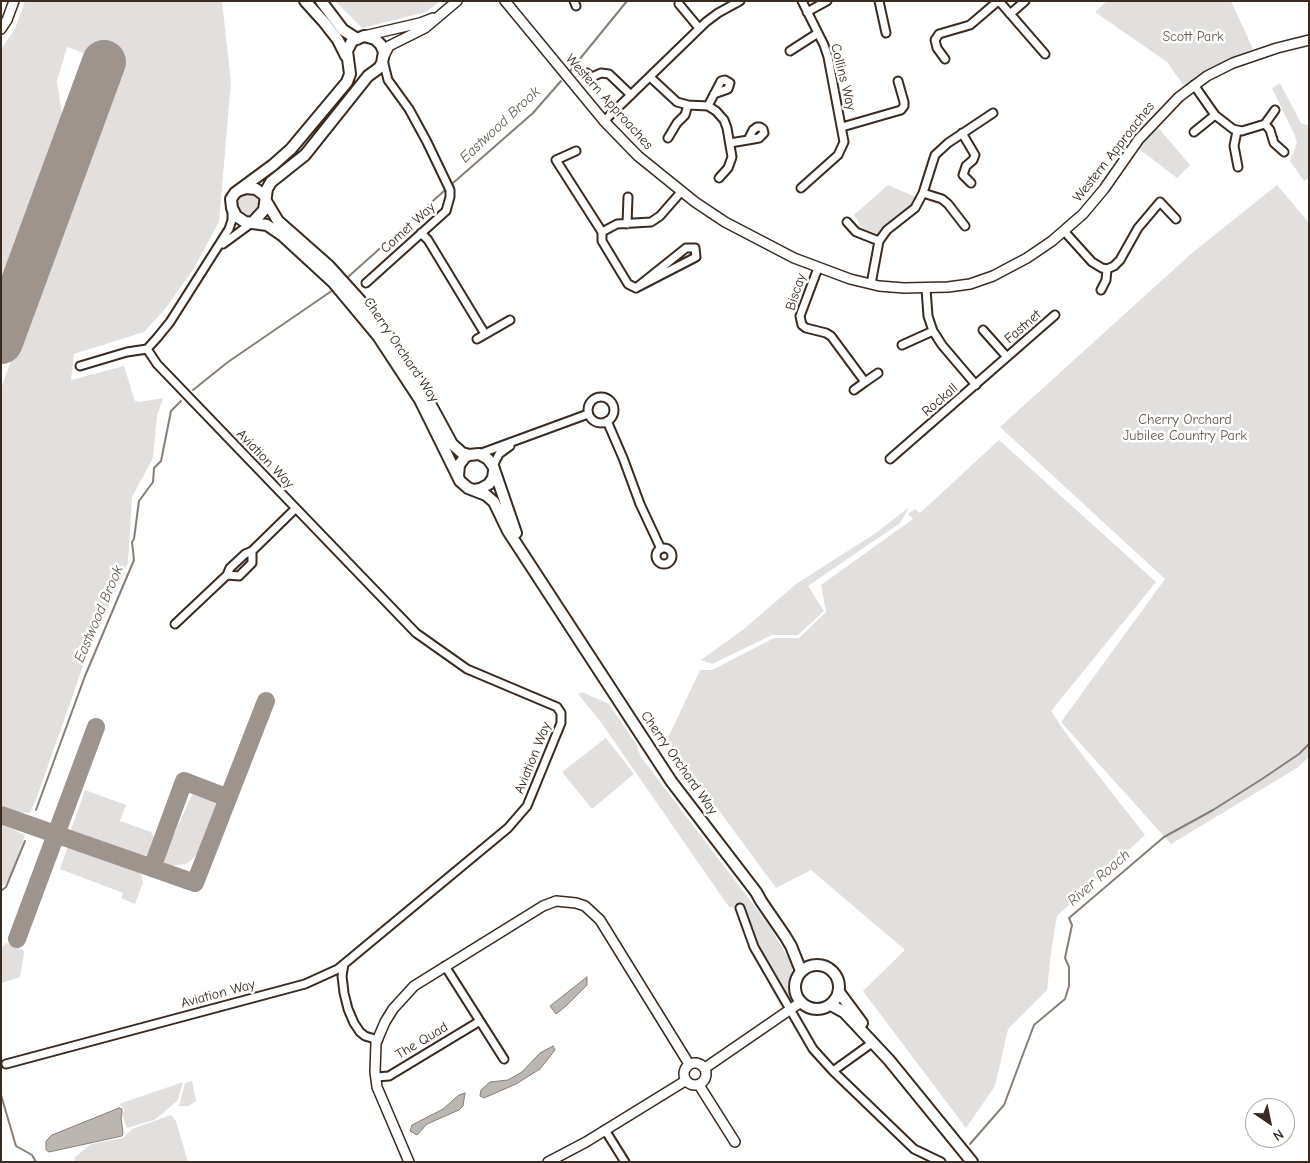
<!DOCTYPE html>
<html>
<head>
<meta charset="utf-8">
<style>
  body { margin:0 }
  #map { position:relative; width:1310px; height:1163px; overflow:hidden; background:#fff; font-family:"Comic Neue",sans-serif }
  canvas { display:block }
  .frame { position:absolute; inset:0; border:2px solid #3b2a1e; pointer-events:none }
  .north { position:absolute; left:1245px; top:1098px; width:50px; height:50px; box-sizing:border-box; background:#fff; border:1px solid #b1aaa5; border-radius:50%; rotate:146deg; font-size:14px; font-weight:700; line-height:20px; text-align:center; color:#3b2a1e }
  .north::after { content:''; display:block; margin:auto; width:18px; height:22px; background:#3b2a1e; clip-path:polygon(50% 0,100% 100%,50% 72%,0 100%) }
</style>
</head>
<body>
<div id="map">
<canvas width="1310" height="1163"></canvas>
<div class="frame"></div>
<div class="north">N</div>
</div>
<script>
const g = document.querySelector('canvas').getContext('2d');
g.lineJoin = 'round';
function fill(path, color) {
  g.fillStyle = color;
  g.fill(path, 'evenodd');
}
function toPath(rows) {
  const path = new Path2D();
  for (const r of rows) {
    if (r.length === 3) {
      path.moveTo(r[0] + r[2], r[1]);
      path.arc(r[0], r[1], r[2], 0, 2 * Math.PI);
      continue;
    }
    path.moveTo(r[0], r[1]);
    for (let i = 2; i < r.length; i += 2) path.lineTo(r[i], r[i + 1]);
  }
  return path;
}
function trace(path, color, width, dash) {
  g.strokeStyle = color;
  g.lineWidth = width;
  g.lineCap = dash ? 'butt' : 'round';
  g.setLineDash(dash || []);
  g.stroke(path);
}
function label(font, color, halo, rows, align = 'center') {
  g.font = font + ' "Comic Neue",sans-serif';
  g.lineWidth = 5;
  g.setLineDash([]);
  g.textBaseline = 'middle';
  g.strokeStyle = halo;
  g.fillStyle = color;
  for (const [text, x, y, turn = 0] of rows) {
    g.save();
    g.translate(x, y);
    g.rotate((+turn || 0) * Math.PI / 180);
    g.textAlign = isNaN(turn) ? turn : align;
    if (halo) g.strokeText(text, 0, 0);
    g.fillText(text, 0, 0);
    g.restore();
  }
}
fill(toPath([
  [25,1,222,1,231,82,219,222,194,268,165,309,144,332,74,354,71,380,124,366,135,401,139,402,163,398,157,416,153,458,132,497,128,563,84,663,37,797,30,813,15,812,1,807,1,388,75,187,71,186,116,65,67,47,57,81,63,121,43,174,41,173,11,254,14,256,1,289,1,49,15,29],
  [335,1,440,1,426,12,362,28],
  [1107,1,1231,1,1253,49,1202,73,1184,86,1167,62,1095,12],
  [1280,83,1301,123,1309,126,1309,178,1304,181,1290,161,1297,143,1295,136,1272,88],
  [1156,125,1190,165,1177,178,1138,148],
  [888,185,920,199,879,241,857,229,860,225,854,215],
  [1277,185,1309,223,1309,757,1297,768,1171,844,1061,722,1165,579,1000,427,1192,253],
  [246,191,259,193,264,204,253,216,249,216,241,212,238,205,240,196],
  [999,440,1156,582,1051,711,1070,739,1145,835,1057,916,1051,952,1047,990,1008,1029,995,1086,966,1128,863,991,905,950,811,870,776,888,667,740,700,670,712,670,774,638,799,638,826,612,821,585,913,519,908,514,915,509,920,513],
  [909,507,900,523,808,586,824,611,798,635,772,635,712,664,701,660,744,629,796,584,876,533],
  [582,692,609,704,636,744,641,757,768,924,793,966,790,981,793,995,780,1006,753,953,756,945,744,909,729,907,600,721,578,694],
  [606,738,634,774,592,809,562,772],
  [85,790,126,805,120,821,151,832,157,843,151,856,145,857,71,830],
  [199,791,216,797,219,803,200,849,194,858,186,864,168,866,161,863,192,795],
  [1,824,25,835,11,876,6,883,1,887],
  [68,846,138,871,142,876,143,883,135,904,121,898,123,893,60,869],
  [6,943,23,950,24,954,20,977,1,983,1,948],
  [192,1081,196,1101,189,1106,179,1106,185,1083],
  [183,1082,178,1100,162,1114,154,1120,127,1128,122,1115,125,1110,119,1104],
  [171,1115,176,1121,188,1162,74,1162,75,1157,91,1144,123,1138,132,1129]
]), '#e2e0de');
const water = toPath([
  [587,977,587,985,566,1006,556,1014,550,1006,587,977],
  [553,1046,555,1050,540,1069,516,1084,484,1098,480,1096,481,1090,490,1082,508,1080,522,1072,540,1053,553,1046],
  [465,1093,463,1106,459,1110,427,1124,417,1135,410,1131,412,1125,443,1109,459,1095,465,1093],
  [119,1108,122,1109,122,1113,121,1117,123,1133,122,1136,49,1152,46,1150,46,1141,52,1135,119,1108]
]);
fill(water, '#bcb6b3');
trace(water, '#887e77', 1);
trace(toPath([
  [570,71,627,1],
  [453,183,533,113,561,81],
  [348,277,444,191],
  [193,390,228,362,333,290],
  [36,810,85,676,134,560,132,542,134,539,139,501,153,482,154,468,161,461,171,411,181,401],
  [1,891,6,887,25,841],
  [1,1095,16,1146,32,1155,36,1162],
  [970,1144,1004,1105,1034,1025,1065,999,1069,986,1069,967,1065,958,1072,925,1069,918,1164,837,1213,810,1262,779,1299,754,1309,744]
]), '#887e77', 2);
trace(toPath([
  [1,815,195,883,266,701],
  [152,868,184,781,228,798],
  [17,939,96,727]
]), '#9d948e', 18);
trace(toPath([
  [1,342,104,62]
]), '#9d948e', 44);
const minor = toPath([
  [574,1,576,6],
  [879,1,886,33],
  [999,1,1045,54],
  [679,4,699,28],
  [807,12,827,1],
  [1010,14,1025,1],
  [790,51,818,33],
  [945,59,937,48,935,40,939,34,970,25,998,1],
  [587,73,592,77,601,73,609,74,631,95],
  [650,77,677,102,688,105,708,106,716,111,724,120,727,128,732,157,728,168,719,178],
  [1194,85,1215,115,1233,129,1242,131,1265,124],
  [708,106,721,81,725,80,730,83,728,89,714,94],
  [1275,110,1265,124,1270,130,1274,143,1284,152],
  [604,121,706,22,718,13,740,1],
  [842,127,901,110,904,106,904,102,898,81],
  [1237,131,1234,146,1238,167],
  [1194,132,1215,115],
  [962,133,975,155,973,160,966,166,963,175,971,183],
  [668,138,677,123,685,115,688,105],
  [730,143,748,140,753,130,757,127,760,127,763,129,764,133,759,138,748,140],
  [576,151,556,160,602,232,602,241,628,284,636,288,696,257,695,248,686,248,636,288],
  [801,188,838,155,844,142,828,57,824,45,802,1],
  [923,193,942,199,948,204,965,226],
  [847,222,856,232,879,241],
  [627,224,628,197],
  [1064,231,1092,262,1102,268,1107,269,1114,266,1120,260,1138,228,1160,202,1176,219],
  [602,232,617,224,651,222,660,216,681,192],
  [421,233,428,240,485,334],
  [223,244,253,222],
  [818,268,800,316,802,325,806,328,826,333,831,336,865,382,878,373],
  [366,283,446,211,450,197,450,190,427,142,409,109,388,80,383,60],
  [871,284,879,241,887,230,915,208,923,193,935,155,948,143,993,113],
  [926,289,928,316,933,331,942,345,976,385],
  [1101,290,1106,280,1107,269],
  [983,330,1007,357],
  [477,339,510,320],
  [902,345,933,331],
  [80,366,127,352,147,349,157,338,170,322,229,229,232,220,232,211],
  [854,390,865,382],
  [601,410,13],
  [607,421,623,458,640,504,661,549],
  [479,454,588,414],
  [890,459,1055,315],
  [493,466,499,454,510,446],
  [664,556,8],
  [227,575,239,576,252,563,252,551],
  [175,624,227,575,230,568,245,554,252,551,295,509],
  [740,908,754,947,813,1049,833,1071],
  [344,964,342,976,344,993,348,1009,354,1023,360,1032,365,1036,378,1040],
  [445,966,504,1059],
  [872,1043,833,1071,914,1149,941,1162],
  [6,1064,305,984,338,969,508,828,527,806,561,723,561,713,557,707,467,669,416,633,157,364,147,349],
  [376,1077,389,1076,480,1021],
  [605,1130,625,1162]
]);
const tertiary = toPath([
  [505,1,604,121,638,156,695,202,725,222,794,258,850,279,879,286,904,288,948,287,970,284,993,276,1027,258,1052,241,1083,214,1104,189,1139,139,1179,97,1207,76,1233,63,1277,48,1309,40],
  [1,29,7,20,14,1],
  [364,36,420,23,433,18],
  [384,56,389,46,425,28,457,1],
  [695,1074,11],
  [705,1068,801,1002],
  [699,1085,735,1142],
  [409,1162,377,1087,375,1072,376,1043,385,1022,393,1009,414,986,543,906,556,901,576,903,585,906,600,920,689,1064],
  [548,1162,586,1142,685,1081]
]);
const secondary = toPath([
  [305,1,324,22,338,40,346,56],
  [321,1,343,30,357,39],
  [240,190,246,188,256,189,264,195,266,200],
  [266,201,278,221,329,266,366,307,387,334,414,374,452,444,462,453,469,455],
  [253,222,264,210,267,189,271,182,305,155,368,76,379,68,382,63,384,52,381,45,375,39,364,36,352,41,347,51,350,74,347,82,291,149,273,165,235,193,231,199,232,208,236,216,245,222,267,225,283,236,333,282,378,336,420,400,460,481,468,488,486,495,494,502,508,531,671,781,756,892,761,901,785,936,791,946,801,971],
  [458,476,459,465,465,457,469,455,479,454,488,459,493,466,516,533],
  [474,490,480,489,489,484,493,478,494,471],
  [817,987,22],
  [839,992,862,1023],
  [831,1005,844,1012,889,1060,972,1162]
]);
trace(minor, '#3b2a1e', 11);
trace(tertiary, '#3b2a1e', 12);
trace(secondary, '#3b2a1e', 14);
trace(minor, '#fff', 7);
trace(tertiary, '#fff', 9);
trace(secondary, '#fff', 10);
label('14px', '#65584e', '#fff', [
  ["Scott Park",1193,37],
  ["Cherry Orchard",1185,420],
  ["Jubilee Country Park",1185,436]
]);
label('14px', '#3b2a1e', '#fff', [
  ["Collins Way",843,77,76],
  ["Western Approaches",609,102,48],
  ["Western Approaches",1114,152,-52],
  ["Comet Way",408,228,-42],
  ["Biscay",796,292,-72],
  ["Fastnet",1023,327,-41],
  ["Cherry Orchard Way",401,350,56],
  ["Rockall",940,400,-41],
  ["Aviation Way",265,459,46],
  ["Aviation Way",533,758,-68],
  ["Cherry Orchard Way",679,763,55],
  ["Aviation Way",218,994,-15],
  ["The Quad",422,1041,-31]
]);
label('italic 15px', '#685b52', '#fff', [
  ["Eastwood Brook",500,125,-43],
  ["Eastwood Brook",99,614,-67],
  ["River Roach",1099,878,-41]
]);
</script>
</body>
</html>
